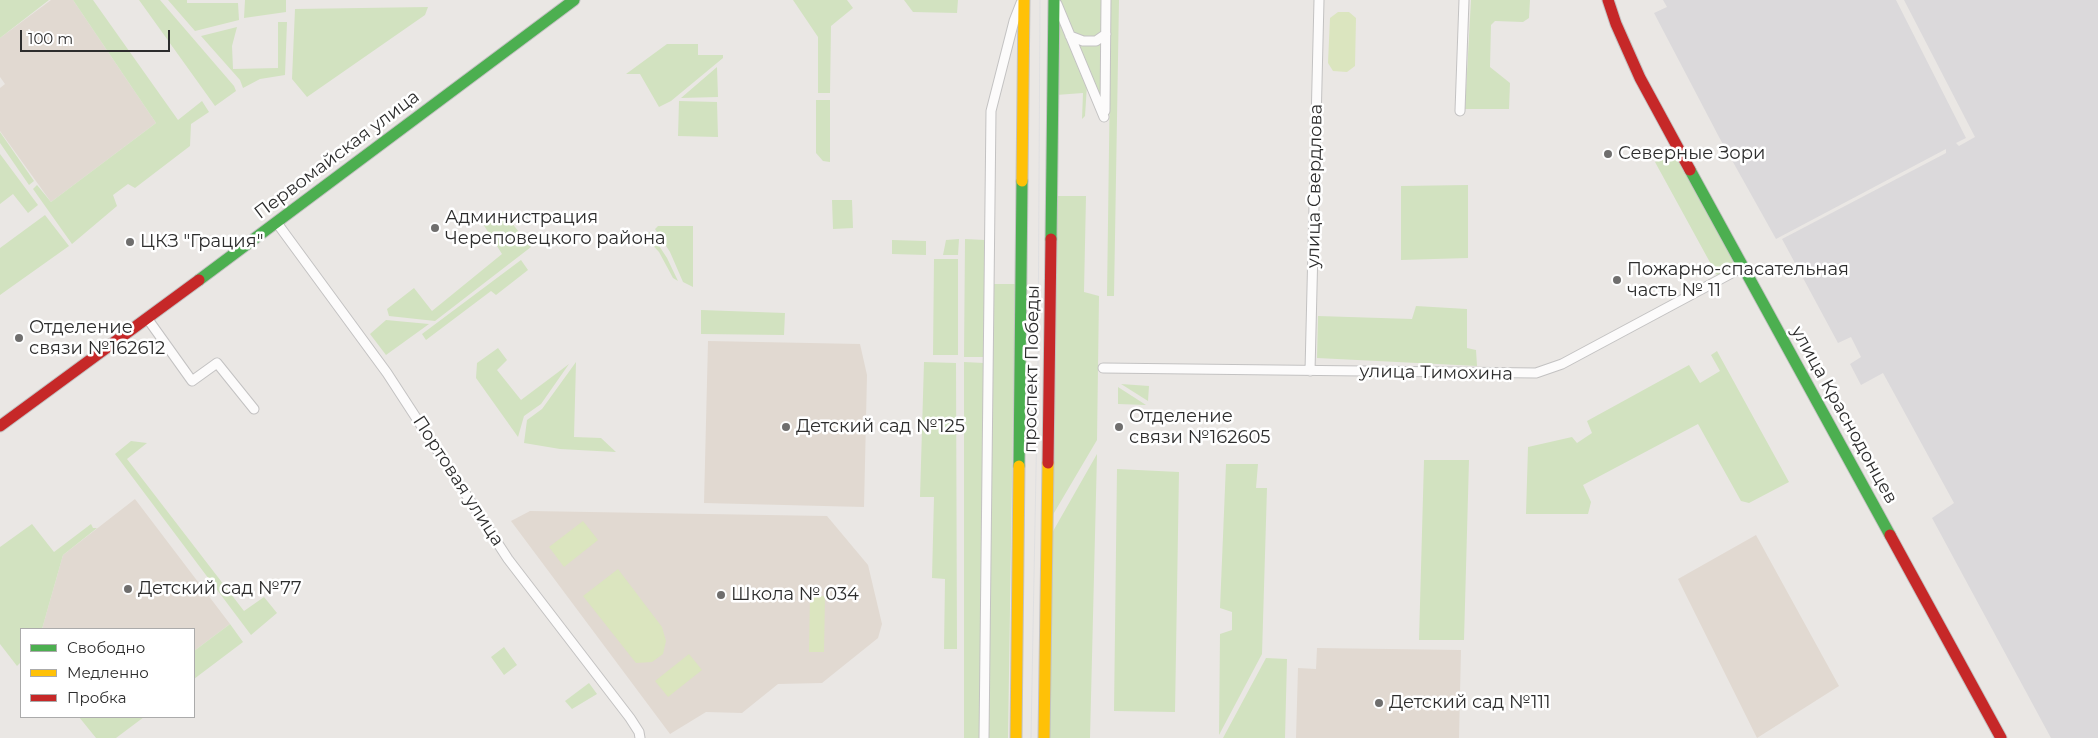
<!DOCTYPE html>
<html>
<head>
<meta charset="utf-8">
<style>
  body { margin:0 }
  #map { position:relative; width:2098px; height:738px; overflow:hidden; background:#eae7e4; font-family:Montserrat,sans-serif }
  canvas { display:block }
  .legend { position:absolute; left:20px; top:628px; width:175px; height:90px; box-sizing:border-box; background:#fff; border:1px solid #ababab; margin:0; padding:6px 9px; list-style:none; font-size:15px; color:#2d2d2d }
  .legend li { display:flex; align-items:center; gap:10px; height:25px }
  .legend b { width:25px; border:1px solid #ababab }
  .scale { position:absolute; left:20px; top:30px; width:150px; height:22px; box-sizing:border-box; border:2px solid #2d2d2d; border-top:0; padding-left:6px; font-size:15px; line-height:18px; white-space:nowrap; color:#2d2d2d; -webkit-text-stroke:4px #fff; paint-order:stroke }
</style>
</head>
<body>
<div id="map">
<canvas width="2098" height="738"></canvas>
<ul class="legend">
<li><b style="height:6px;background:#4caf50"></b>Свободно</li>
<li><b style="height:6px;background:#ffc107"></b>Медленно</li>
<li><b style="height:6px;background:#c62828"></b>Пробка</li>
</ul>
<div class="scale">100 m</div>
</div>
<script>
const g = document.querySelector('canvas').getContext('2d');
g.lineJoin = 'round';
function fill(path, color) {
  g.fillStyle = color;
  g.fill(path, 'evenodd');
}
function toPath(rows) {
  const path = new Path2D();
  for (const r of rows) {
    path.moveTo(r[0], r[1]);
    for (let i = 2; i < r.length; i += 2) path.lineTo(r[i], r[i + 1]);
  }
  return path;
}
function trace(path, color, width, dash) {
  g.strokeStyle = color;
  g.lineWidth = width;
  g.lineCap = dash ? 'butt' : 'round';
  g.setLineDash(dash || []);
  g.stroke(path);
}
function label(font, color, halo, rows, align = 'center') {
  g.font = font + ' Montserrat,sans-serif';
  g.lineWidth = 5;
  g.setLineDash([]);
  g.textBaseline = 'middle';
  g.strokeStyle = halo;
  g.fillStyle = color;
  for (const [text, x, y, turn = 0] of rows) {
    g.save();
    g.translate(x, y);
    g.rotate((+turn || 0) * Math.PI / 180);
    g.textAlign = isNaN(turn) ? turn : align;
    if (halo) g.strokeText(text, 0, 0);
    g.fillText(text, 0, 0);
    g.restore();
  }
}
fill(toPath([
  [1663,0,1896,0,1966,138,1956,143,1959,146,1975,137,1904,0,2098,0,2098,738,2051,738,1932,518,1954,503,1883,373,1861,385,1850,364,1861,357,1851,337,1838,343,1782,239,1946,153,1946,149,1776,239,1719,137,1654,13,1667,7]
]), '#dbd9db');
fill(toPath([
  [51,0,73,0,156,123,51,202,0,131,0,88,5,84,0,77,0,38],
  [708,341,860,344,867,375,864,507,704,503],
  [135,499,230,624,194,651,194,629,42,629,63,555],
  [530,511,827,516,868,565,882,624,878,638,822,683,778,684,742,713,706,712,670,734,511,521],
  [1756,535,1839,686,1757,738,1678,579],
  [1317,648,1461,650,1459,738,1296,738,1298,668,1316,669]
]), '#e1d9d1');
fill(toPath([
  [0,0,49,0,0,38],
  [73,0,93,0,178,120,202,101,209,112,191,124,190,146,135,188,128,184,113,195,117,206,72,244,33,189,37,185,51,202,156,123],
  [139,0,160,0,234,86,236,91,215,106],
  [168,0,187,0,187,3,238,3,239,20,195,31],
  [245,0,286,0,286,12,244,18],
  [793,0,847,0,853,8,831,26,830,93,818,93,818,37],
  [904,0,958,0,957,13,913,12],
  [1058,0,1103,0,1101,99,1087,85,1085,116,1082,119,1083,93,1056,95],
  [1111,0,1119,0,1114,296,1107,296],
  [1471,0,1530,0,1529,18,1523,22,1495,21,1491,25,1490,67,1510,83,1509,109,1465,109],
  [428,7,425,15,307,97,292,79,295,9],
  [278,22,287,22,285,75,260,79,243,88,240,80,201,36,237,27,232,46,233,69,278,68],
  [667,44,698,44,698,55,723,55,723,58,671,101,659,107,640,74,626,74],
  [717,67,718,97,681,98],
  [816,100,830,100,830,162,823,161,816,153],
  [679,101,717,102,718,137,678,136],
  [0,132,34,181,29,185,0,143],
  [1676,151,1738,265,1718,277,1655,162],
  [0,154,38,205,28,213,13,194,0,204],
  [1468,185,1468,258,1401,260,1401,186],
  [1056,196,1086,196,1084,292,1099,296,1097,440,1051,518],
  [832,200,852,200,853,228,833,229],
  [503,212,531,247,435,321,389,316,387,309,414,288,432,311,502,254,483,224],
  [45,215,69,246,0,295,0,248],
  [658,226,693,226,693,287,683,282,670,252,655,229],
  [650,232,667,258,678,281,673,278,659,252,644,236],
  [959,239,958,255,943,255,946,240],
  [965,239,985,240,985,357,964,357],
  [892,240,926,241,926,255,892,254],
  [934,259,958,259,958,355,933,355],
  [521,260,528,270,496,295,491,291,426,340,422,334],
  [993,284,1015,284,1008,738,988,738],
  [1416,306,1467,309,1467,348,1476,350,1477,366,1317,358,1318,316,1412,319],
  [701,310,785,313,784,335,701,334],
  [386,320,429,324,386,355,370,334],
  [498,348,507,360,497,370,521,400,569,364,541,404,524,416,518,437,476,378,477,363],
  [1717,351,1789,482,1749,503,1741,501,1698,424,1583,485,1591,502,1588,514,1526,514,1528,447,1572,437,1577,443,1592,433,1587,421,1689,365,1700,383,1720,371,1711,355],
  [576,362,574,437,601,438,616,452,560,449,524,443,527,420,542,409],
  [924,362,956,363,957,649,944,649,945,579,932,578,934,497,920,497],
  [964,362,984,363,980,738,964,738],
  [1121,384,1149,386,1148,401],
  [1118,387,1146,405,1118,404],
  [131,441,147,443,127,459,244,611,264,597,277,613,251,635,115,454],
  [1097,454,1090,738,1049,738,1052,533],
  [1424,460,1469,460,1464,640,1419,640],
  [1226,464,1258,464,1256,488,1267,488,1262,654,1219,735,1220,634,1232,630,1232,612,1220,608],
  [1117,469,1179,472,1175,712,1114,711],
  [32,524,54,552,91,524,93,528,97,528,63,555,42,629,21,629,21,662,17,666,0,644,0,547],
  [230,624,243,642,194,679,194,651],
  [504,647,517,665,504,675,491,657],
  [1266,658,1287,659,1285,738,1223,738],
  [589,683,597,694,572,709,565,701],
  [79,717,105,718,144,717,116,738,96,738]
]), '#d2e2c0');
fill(toPath([
  [1338,12,1349,12,1356,18,1355,66,1347,72,1333,71,1328,63,1330,18],
  [583,521,598,540,564,567,549,547],
  [618,569,662,627,666,641,663,654,652,662,636,663,583,596],
  [810,596,825,596,824,652,809,652],
  [689,654,702,670,668,697,655,681]
]), '#dbe5bf');
const street = toPath([
  [1057,4,1104,117],
  [1070,36,1083,41,1096,41,1106,34],
  [1105,111,1106,0],
  [1460,111,1464,0],
  [277,223,387,373,508,559,630,718,639,732,640,738],
  [147,318,192,381,217,363,254,409],
  [1103,368,1536,373,1562,364,1743,267],
  [1310,371,1319,0],
  [984,738,991,111,1014,21,1021,3]
]);
const fast = toPath([
  [1690,170,1890,535],
  [1051,239,1054,0],
  [199,280,574,0],
  [1019,466,1022,181]
]);
const slow = toPath([
  [1022,181,1024,0],
  [1016,738,1019,466],
  [1044,738,1048,463]
]);
const jam = toPath([
  [1608,0,1616,24,1640,78,1690,170],
  [0,426,199,280],
  [1048,463,1051,239],
  [1890,535,2001,738]
]);
trace(street, '#c3c2c2', 11);
trace(fast, '#c3c2c2', 13);
trace(slow, '#c3c2c2', 13);
trace(jam, '#c3c2c2', 13);
trace(street, '#fcfbfb', 9);
trace(fast, '#4caf50', 11);
trace(slow, '#ffc107', 11);
trace(jam, '#c62828', 11);
trace(toPath([
  [1031,738,1038,364,1040,0]
]), '#dfdfe0', 1);
for (const [x, y, r, color] of [
  [1608,154,5,"#6f6e6d"],
  [435,228,5,"#6f6e6d"],
  [130,242,5,"#6f6e6d"],
  [1617,280,5,"#6f6e6d"],
  [19,338,5,"#6f6e6d"],
  [786,427,5,"#6f6e6d"],
  [1119,427,5,"#6f6e6d"],
  [128,589,5,"#6f6e6d"],
  [721,595,5,"#6f6e6d"],
  [1379,703,5,"#6f6e6d"]
]) {
  const dot = new Path2D();
  dot.arc(x, y, r, 0, 2 * Math.PI);
  g.fillStyle = color;
  g.fill(dot);
  trace(dot, '#fff', 2);
}
label('18px', '#2d2d2d', '#fff', [
  ["Северные Зори",1618,154],
  ["Администрация",445,218],
  ["Череповецкого района",445,239],
  ["ЦКЗ \"Грация\"",140,242],
  ["Пожарно-спасательная",1627,270],
  ["часть № 11",1627,291],
  ["Отделение",29,328],
  ["связи №162612",29,349],
  ["Отделение",1129,417],
  ["связи №162605",1129,438],
  ["Детский сад №125",796,427],
  ["Детский сад №77",138,589],
  ["Школа № 034",731,595],
  ["Детский сад №111",1389,703]
], 'left');
label('18px', '#2d2d2d', '#fff', [
  ["Первомайская улица",337,155,-37],
  ["улица Свердлова",1315,186,-89],
  ["проспект Победы",1032,369,-89],
  ["улица Тимохина",1436,373,1],
  ["улица Краснодонцев",1844,415,61],
  ["Портовая улица",458,481,57]
]);
</script>
</body>
</html>
